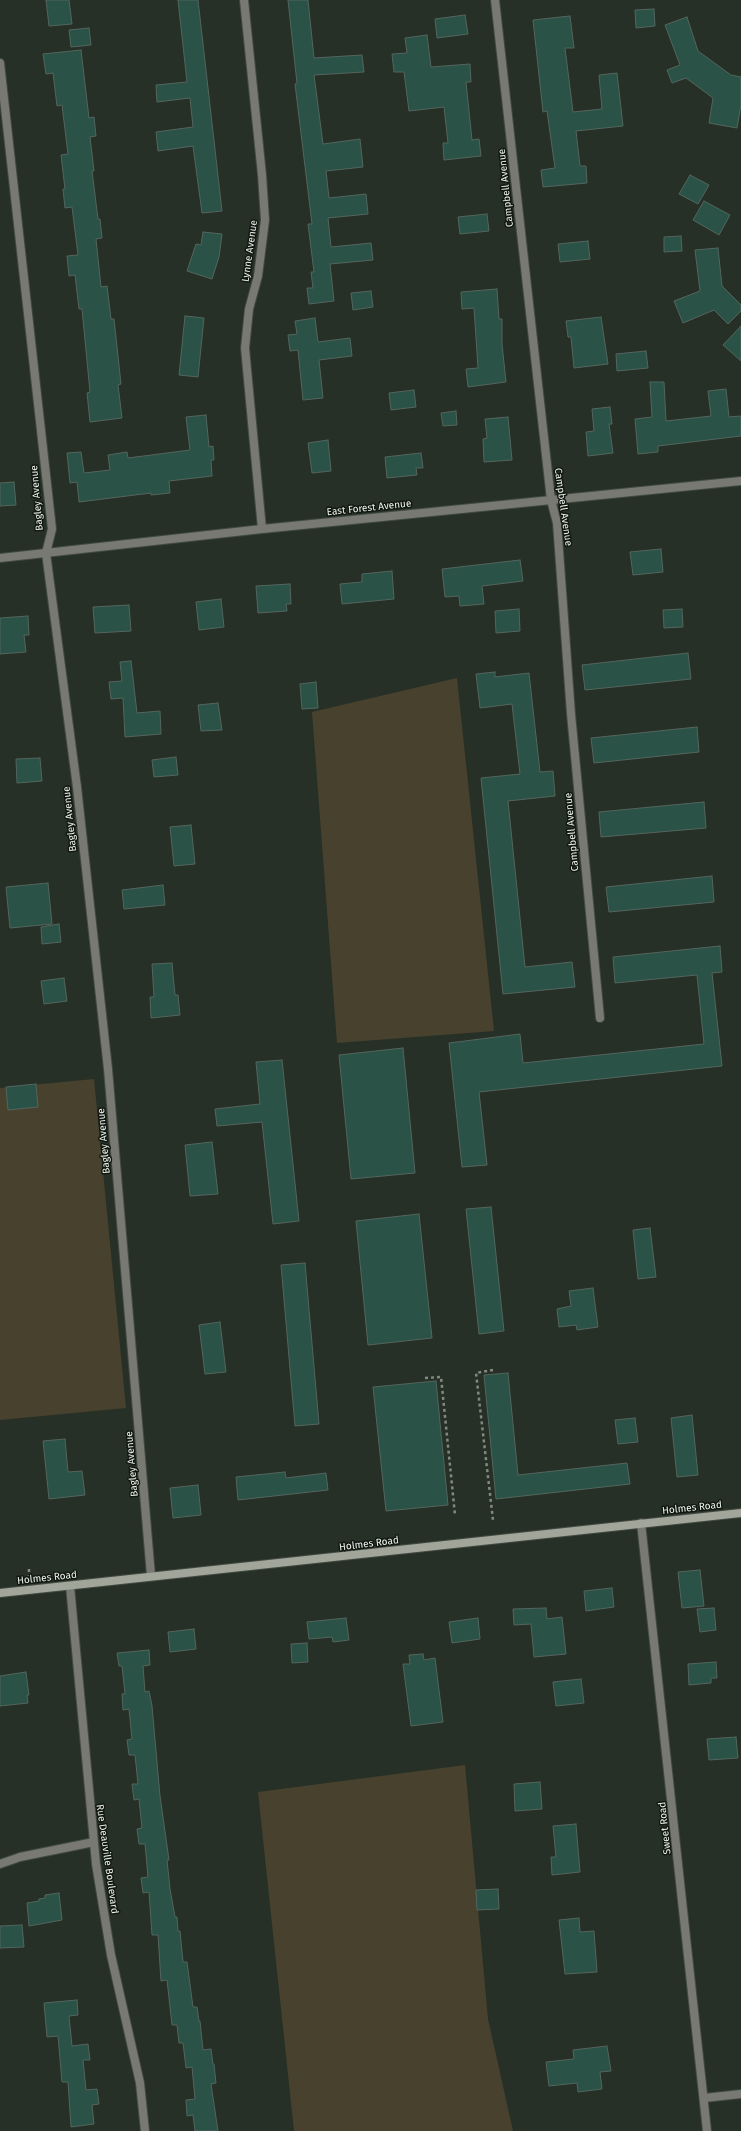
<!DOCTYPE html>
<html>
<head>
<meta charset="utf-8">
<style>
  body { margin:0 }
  canvas { display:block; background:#263026 }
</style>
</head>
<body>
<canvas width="741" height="2131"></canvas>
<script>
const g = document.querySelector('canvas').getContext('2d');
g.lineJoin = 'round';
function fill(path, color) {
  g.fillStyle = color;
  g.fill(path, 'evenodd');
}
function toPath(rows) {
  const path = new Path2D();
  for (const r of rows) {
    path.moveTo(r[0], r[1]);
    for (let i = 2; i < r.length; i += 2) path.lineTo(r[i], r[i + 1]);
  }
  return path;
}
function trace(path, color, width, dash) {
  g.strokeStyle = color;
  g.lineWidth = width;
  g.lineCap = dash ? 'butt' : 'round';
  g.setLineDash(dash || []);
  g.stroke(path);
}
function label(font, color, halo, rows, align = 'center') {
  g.font = font + ' "Fira Sans",sans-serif';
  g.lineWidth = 3;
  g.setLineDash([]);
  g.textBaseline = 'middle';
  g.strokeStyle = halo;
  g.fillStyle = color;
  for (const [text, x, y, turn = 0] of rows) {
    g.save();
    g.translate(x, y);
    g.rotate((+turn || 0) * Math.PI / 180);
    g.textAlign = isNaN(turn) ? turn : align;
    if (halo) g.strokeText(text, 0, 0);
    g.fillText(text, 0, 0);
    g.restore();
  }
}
fill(toPath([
  [457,678,494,1031,337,1043,312,712],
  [94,1079,126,1408,0,1420,0,1088],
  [465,1765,488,2019,513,2131,294,2131,258,1792]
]), '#48412d');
const building = toPath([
  [46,0,69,0,72,24,49,26,46,0],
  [178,0,198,0,222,211,202,213,193,146,158,151,156,132,193,127,190,98,157,102,156,85,187,82,178,0],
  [288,0,308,0,314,58,362,55,364,72,314,75,323,144,360,139,363,167,326,171,329,198,366,194,368,214,328,218,331,247,371,243,373,260,330,264,334,301,309,304,307,288,313,288,311,272,314,272,308,224,312,224,295,84,297,83,288,0],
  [654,9,655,26,636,28,635,10,654,9],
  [465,15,468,34,437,38,435,19,465,15],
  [570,16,574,48,565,48,573,112,602,109,599,75,617,73,623,126,576,131,580,166,586,166,587,183,543,187,541,170,555,168,547,111,543,112,533,20,570,16],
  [687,17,698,51,731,75,741,77,741,105,737,128,709,123,713,98,686,78,672,83,667,70,680,65,665,25,687,17],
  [89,28,91,45,71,47,69,30,89,28],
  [427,35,431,67,470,64,471,82,466,82,472,140,479,139,481,156,444,160,443,143,448,143,444,107,409,111,404,72,394,72,392,54,407,53,405,38,427,35],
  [81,50,89,118,94,117,96,136,90,137,94,171,92,171,98,219,100,219,102,238,96,239,101,287,107,286,111,319,114,319,121,384,118,385,122,418,90,422,87,393,90,392,82,309,79,309,75,275,69,276,67,256,78,255,72,207,65,208,63,189,65,189,61,155,68,154,62,105,57,106,53,73,46,74,43,54,81,50],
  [690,175,709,185,698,204,679,194,690,175],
  [704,201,730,215,719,235,693,220,704,201],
  [487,214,489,231,460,234,458,217,487,214],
  [203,232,222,234,219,257,212,279,187,271,196,244,201,245,203,232],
  [681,236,682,251,664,252,664,237,681,236],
  [588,241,590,259,560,262,558,244,588,241],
  [718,248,722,286,741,305,741,311,728,324,714,310,683,323,674,301,700,291,695,250,718,248],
  [497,289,499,319,502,319,502,344,506,382,468,387,466,369,478,368,474,308,462,309,461,292,497,289],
  [371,291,373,307,353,310,351,293,371,291],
  [185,316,204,318,198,377,179,375,185,316],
  [601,317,608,364,574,368,571,337,568,337,566,321,601,317],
  [315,318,318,342,350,338,352,356,319,360,323,398,303,400,298,350,290,351,288,335,297,334,295,321,315,318],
  [741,326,741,361,723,345,741,326],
  [646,351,648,368,617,371,616,354,646,351],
  [650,382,664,382,666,421,711,416,708,391,726,389,729,417,741,416,741,436,658,446,658,452,638,454,635,419,652,417,650,382],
  [414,390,416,407,391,410,389,393,414,390],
  [610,407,612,424,609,424,613,453,588,456,586,432,594,431,592,409,610,407],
  [456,411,457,425,443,426,441,413,456,411],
  [206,415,209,447,213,446,214,460,211,460,212,476,169,481,170,493,151,495,151,493,79,502,77,482,70,483,67,453,81,452,84,473,110,470,108,455,127,452,128,458,190,450,186,417,206,415],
  [508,417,512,460,484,462,483,439,487,438,485,419,508,417],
  [328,440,331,471,312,473,308,443,328,440],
  [421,453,423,468,416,468,417,475,387,478,385,457,421,453],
  [14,482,16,505,0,506,0,483,14,482],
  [661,549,663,572,633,575,630,552,661,549],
  [520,560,523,581,482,586,484,604,460,606,459,596,445,597,442,569,520,560],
  [392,571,394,599,342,604,340,584,362,582,362,574,392,571],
  [290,584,291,604,286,604,287,611,258,613,256,586,290,584],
  [221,599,224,627,199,630,196,602,221,599],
  [129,605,131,631,95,633,93,607,129,605],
  [519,609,520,631,496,633,495,611,519,609],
  [682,609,683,627,664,628,663,610,682,609],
  [28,616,29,635,24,635,26,652,0,654,0,618,28,616],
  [688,653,691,679,585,690,582,665,688,653],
  [131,661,137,713,160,711,161,734,125,737,123,698,111,699,109,682,122,681,120,662,131,661],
  [495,672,495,677,529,673,540,772,553,771,555,796,508,801,525,967,572,962,575,987,503,994,481,778,520,774,512,704,480,708,476,674,495,672],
  [316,682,318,708,302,709,300,684,316,682],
  [218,703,222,730,201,731,198,705,218,703],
  [697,727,699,752,594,763,591,738,697,727],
  [176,757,178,775,154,777,152,760,176,757],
  [40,758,42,781,17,783,16,759,40,758],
  [704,802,706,828,601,837,599,812,704,802],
  [191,825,195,864,174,866,170,827,191,825],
  [712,876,714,902,609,912,606,887,712,876],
  [48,883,52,924,10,928,6,887,48,883],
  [163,885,165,905,124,909,122,890,163,885],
  [59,924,61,942,42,944,41,927,59,924],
  [720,946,722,972,712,973,722,1066,479,1092,487,1165,462,1167,449,1043,520,1034,523,1063,704,1044,697,975,615,983,613,957,720,946],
  [172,963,175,995,178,995,180,1015,151,1018,150,997,154,997,152,964,172,963],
  [64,978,67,1001,44,1004,41,981,64,978],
  [403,1048,415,1173,351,1179,339,1055,403,1048],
  [282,1060,299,1221,273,1224,262,1122,217,1126,215,1109,260,1104,256,1062,282,1060],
  [36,1084,38,1107,8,1110,6,1087,36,1084],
  [212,1142,218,1194,190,1196,185,1145,212,1142],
  [491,1207,504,1331,479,1334,466,1209,491,1207],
  [419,1214,432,1338,368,1345,356,1221,419,1214],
  [650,1228,656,1277,638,1279,633,1230,650,1228],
  [305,1263,319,1424,295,1426,281,1265,305,1263],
  [593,1288,598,1327,577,1330,576,1325,559,1327,557,1309,571,1306,569,1291,593,1288],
  [220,1322,226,1372,205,1374,199,1325,220,1322],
  [508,1373,518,1475,627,1463,630,1484,496,1499,484,1375,508,1373],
  [436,1381,448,1505,386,1511,373,1387,436,1381],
  [692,1415,698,1475,677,1477,671,1418,692,1415],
  [635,1418,638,1442,618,1444,615,1420,635,1418],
  [65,1439,68,1472,82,1471,85,1495,49,1499,43,1441,65,1439],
  [285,1472,286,1478,326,1473,328,1490,238,1500,236,1477,285,1472],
  [198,1485,201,1515,173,1518,170,1488,198,1485],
  [700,1570,704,1606,682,1608,678,1572,700,1570],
  [612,1588,614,1607,586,1611,584,1591,612,1588],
  [546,1608,547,1619,562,1617,566,1654,534,1657,531,1624,514,1625,513,1609,546,1608],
  [714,1608,716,1630,700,1632,697,1609,714,1608],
  [346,1618,349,1640,333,1642,332,1637,309,1639,307,1622,346,1618],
  [478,1618,480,1639,452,1643,449,1622,478,1618],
  [194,1629,196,1649,170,1652,168,1632,194,1629],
  [307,1643,308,1662,292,1663,291,1644,307,1643],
  [149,1650,150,1665,143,1666,145,1692,149,1691,152,1706,160,1796,169,1860,167,1860,170,1889,175,1917,177,1917,178,1931,180,1931,183,1962,187,1962,193,2007,197,2007,199,2021,200,2021,203,2050,211,2049,213,2064,214,2064,216,2083,211,2084,218,2131,195,2131,193,2115,187,2116,186,2100,195,2099,192,2067,186,2068,183,2043,179,2043,177,2025,172,2025,167,1980,161,1981,158,1935,152,1935,149,1892,143,1893,141,1878,148,1877,145,1844,139,1844,137,1829,142,1828,139,1799,134,1800,132,1784,138,1784,135,1755,129,1755,127,1740,132,1739,129,1709,123,1710,122,1694,125,1694,122,1666,119,1666,117,1653,149,1650],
  [423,1654,424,1660,435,1658,443,1722,411,1726,403,1664,410,1664,409,1655,423,1654],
  [716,1662,717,1678,711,1678,711,1683,689,1685,688,1664,716,1662],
  [26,1672,29,1695,27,1695,28,1703,0,1706,0,1676,26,1672],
  [581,1679,584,1703,556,1706,553,1682,581,1679],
  [736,1737,738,1758,709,1760,707,1739,736,1737],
  [540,1782,542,1809,515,1811,514,1784,540,1782],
  [576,1824,580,1872,552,1875,551,1857,556,1857,553,1826,576,1824],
  [498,1889,499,1909,477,1910,476,1890,498,1889],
  [59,1893,62,1920,29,1926,27,1903,39,1901,39,1899,45,1898,45,1895,59,1893],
  [579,1918,580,1932,594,1931,597,1972,565,1974,559,1920,579,1918],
  [22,1925,24,1947,0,1948,0,1926,22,1925],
  [77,2000,78,2015,69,2016,72,2046,88,2044,90,2060,83,2060,86,2090,97,2089,99,2104,92,2105,94,2124,71,2127,68,2082,62,2082,58,2036,47,2037,44,2003,77,2000],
  [607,2046,611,2071,600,2072,602,2089,578,2092,577,2083,549,2086,546,2062,574,2059,573,2050,607,2046]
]);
fill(building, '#2b5246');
trace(building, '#53655e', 1);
const service = toPath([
  [551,500,557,523,571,714,600,1018],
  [704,2098,741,2094]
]);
const minor = toPath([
  [244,0,262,175,265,220,258,276,249,309,245,348,262,529],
  [495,0,551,500],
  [0,63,52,529,46,553,77,787,108,1069,151,1576],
  [641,1523,707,2131],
  [70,1586,96,1864,111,1955,140,2083,145,2131],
  [0,1864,20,1857,94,1842]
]);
const tertiary = toPath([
  [0,558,262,529,741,481]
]);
const secondary = toPath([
  [0,1593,741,1513]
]);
trace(service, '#424b42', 10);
trace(minor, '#424b42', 10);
trace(tertiary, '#424b42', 10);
trace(secondary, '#424b42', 10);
trace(toPath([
  [493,1370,476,1373,493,1520],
  [425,1378,441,1377,455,1515],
  [29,1569,29,1576]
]), '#818981', 2.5, [3, 3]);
trace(service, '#787972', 8);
trace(minor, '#787972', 8);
trace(tertiary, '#787972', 8);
trace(secondary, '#a2a59a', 8);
label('10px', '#edf4ed', '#121712', [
  ["Campbell Avenue",506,188,-96],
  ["Lynne Avenue",250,251,-82],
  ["Bagley Avenue",37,498,-95],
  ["Campbell Avenue",563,507,82],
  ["East Forest Avenue",369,508,-6],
  ["Bagley Avenue",70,819,-96],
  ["Campbell Avenue",572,832,-95],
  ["Bagley Avenue",104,1141,-95],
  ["Bagley Avenue",132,1464,-95],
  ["Holmes Road",692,1508,-6],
  ["Holmes Road",369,1544,-7],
  ["Holmes Road",47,1578,-6],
  ["Sweet Road",665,1828,-96],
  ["Rue Deauville Boulevard",107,1859,82]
]);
</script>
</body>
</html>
